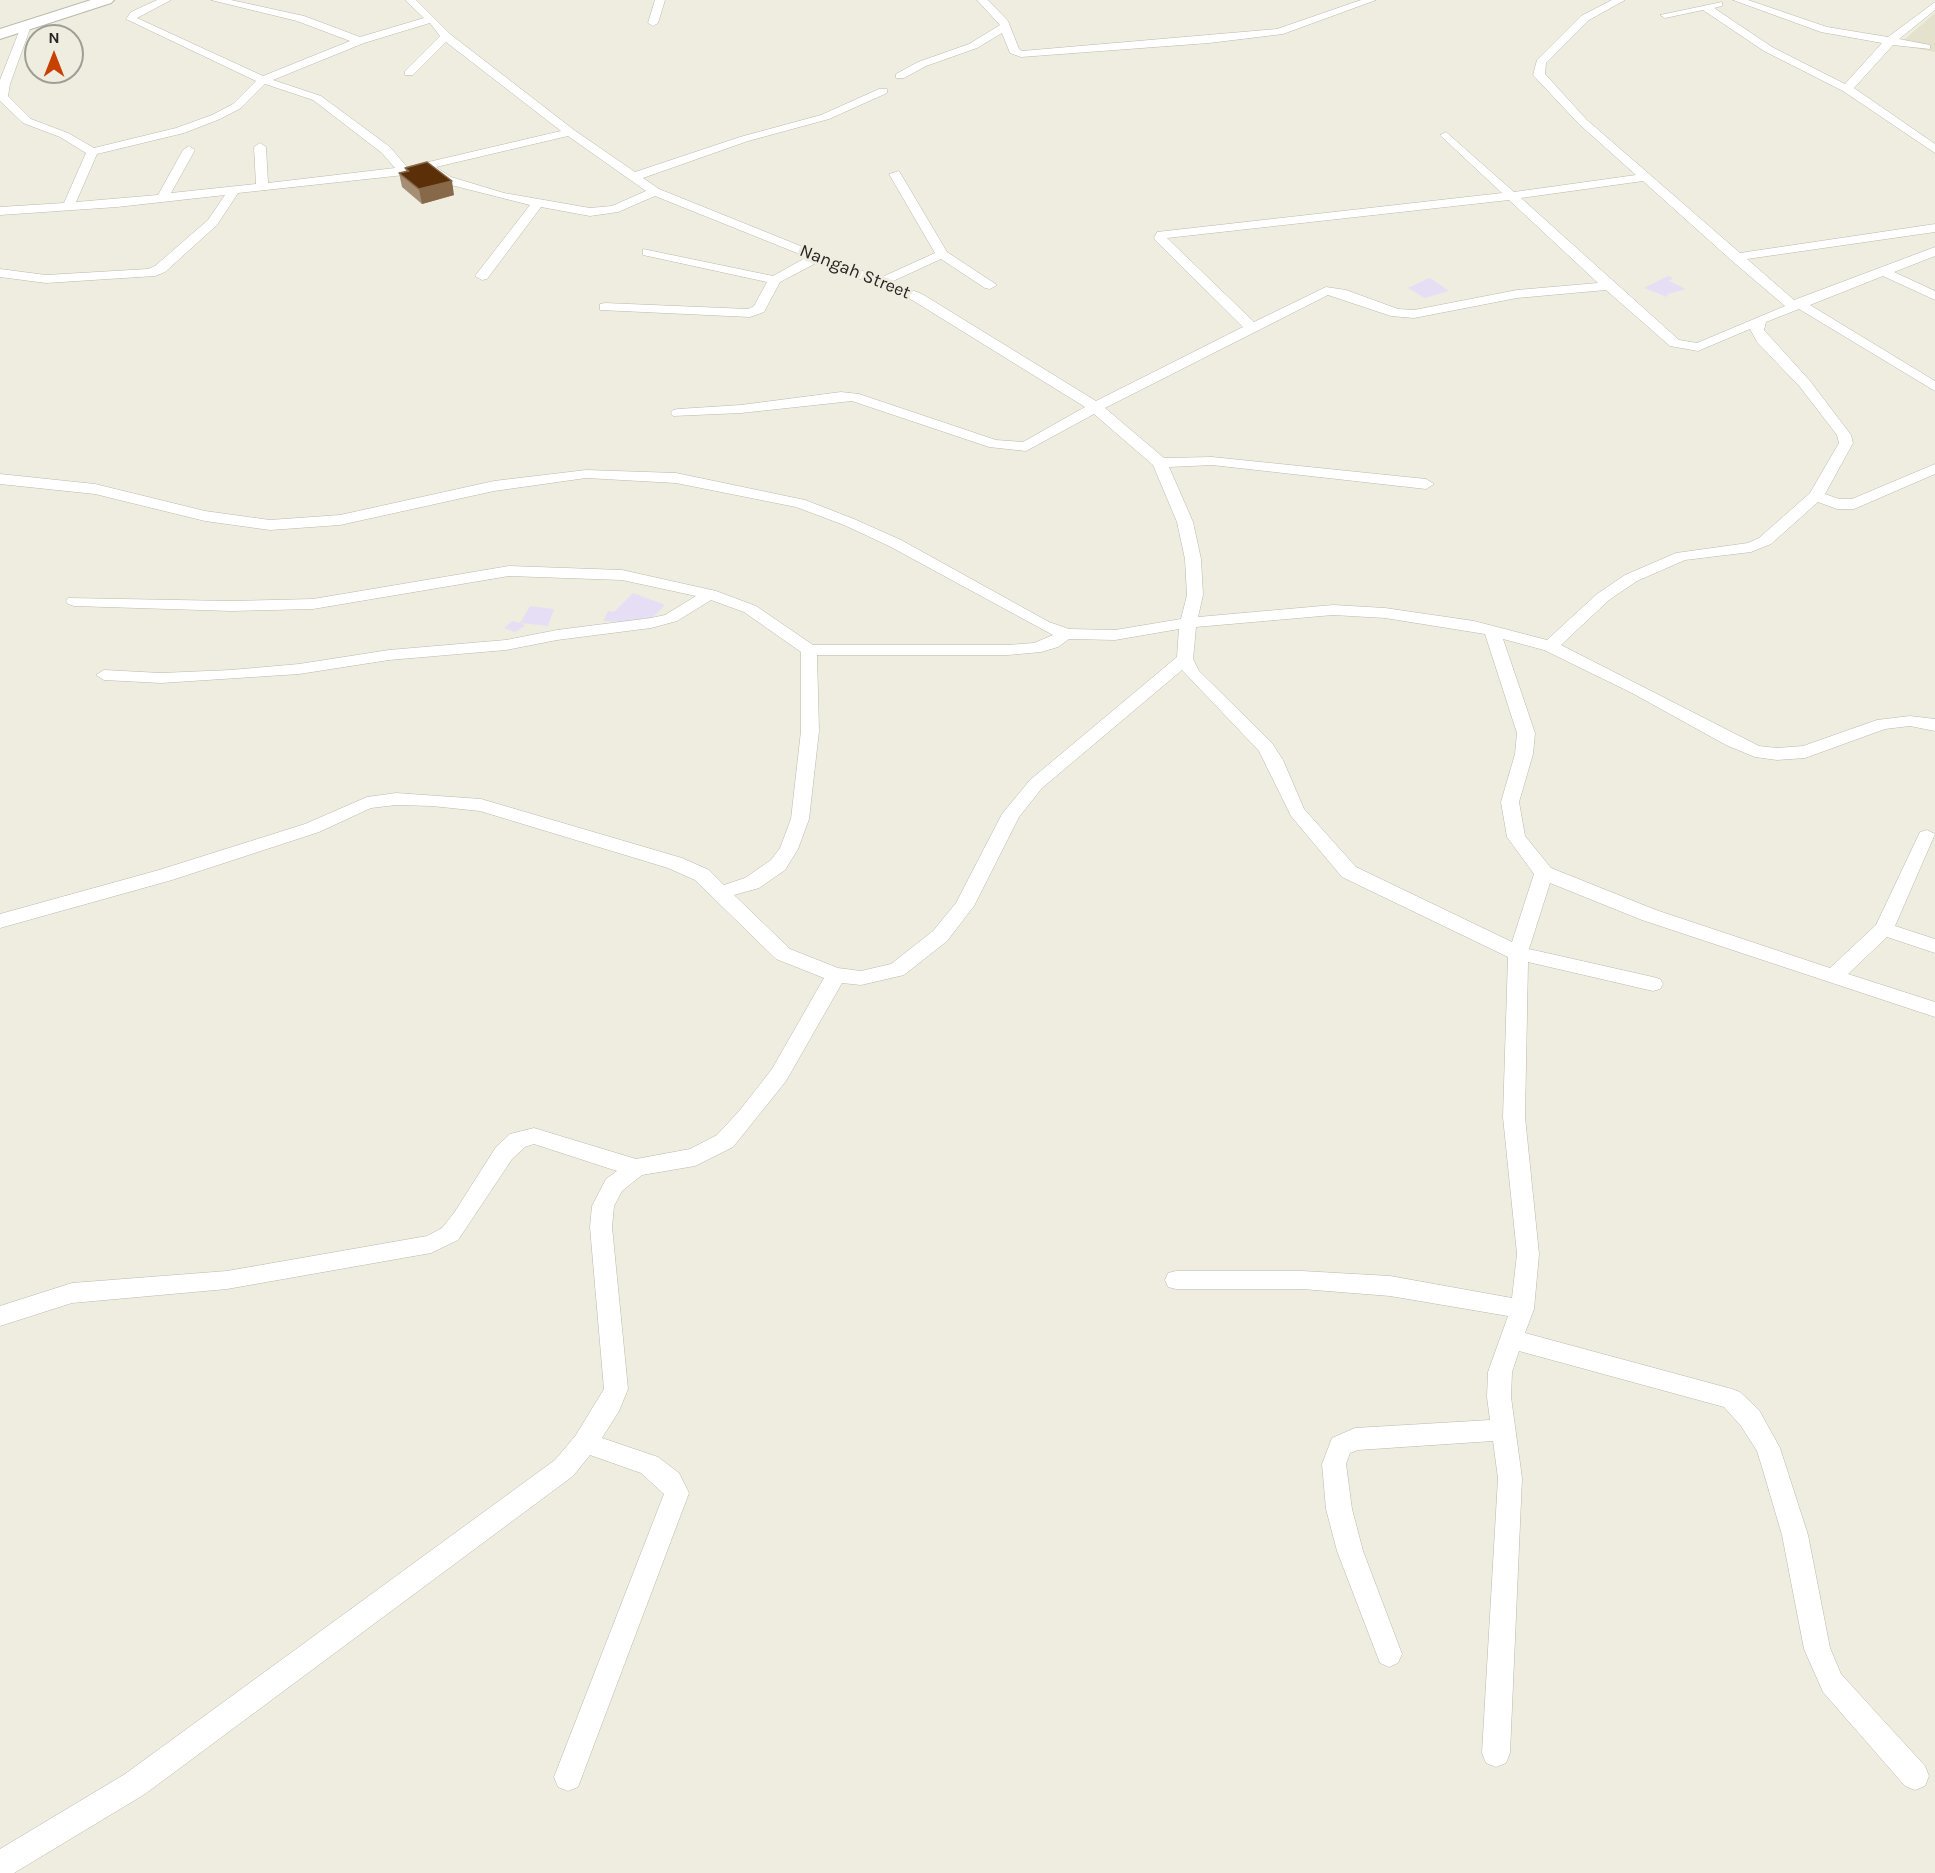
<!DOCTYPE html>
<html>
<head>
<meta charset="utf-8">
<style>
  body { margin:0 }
  #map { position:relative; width:1935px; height:1873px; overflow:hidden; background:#efede0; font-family:Karla,sans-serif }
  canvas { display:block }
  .north { position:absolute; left:24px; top:24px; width:60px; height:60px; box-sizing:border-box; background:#efede0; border:2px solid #9f9d94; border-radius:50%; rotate:0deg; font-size:16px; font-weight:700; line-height:24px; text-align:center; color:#262521 }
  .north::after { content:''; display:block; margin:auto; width:21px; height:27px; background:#c74100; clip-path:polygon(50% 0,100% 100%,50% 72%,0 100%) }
</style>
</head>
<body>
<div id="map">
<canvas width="1935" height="1873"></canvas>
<div class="north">N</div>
</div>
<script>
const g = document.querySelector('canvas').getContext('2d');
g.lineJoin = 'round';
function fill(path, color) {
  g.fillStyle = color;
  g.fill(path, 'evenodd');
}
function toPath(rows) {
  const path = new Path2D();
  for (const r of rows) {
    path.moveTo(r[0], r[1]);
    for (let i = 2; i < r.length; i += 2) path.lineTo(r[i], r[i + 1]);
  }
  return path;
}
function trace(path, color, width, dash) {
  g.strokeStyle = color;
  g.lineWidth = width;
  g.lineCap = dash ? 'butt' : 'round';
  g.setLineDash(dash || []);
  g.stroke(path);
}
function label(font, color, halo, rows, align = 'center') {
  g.font = font + ' Karla,sans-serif';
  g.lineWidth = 6;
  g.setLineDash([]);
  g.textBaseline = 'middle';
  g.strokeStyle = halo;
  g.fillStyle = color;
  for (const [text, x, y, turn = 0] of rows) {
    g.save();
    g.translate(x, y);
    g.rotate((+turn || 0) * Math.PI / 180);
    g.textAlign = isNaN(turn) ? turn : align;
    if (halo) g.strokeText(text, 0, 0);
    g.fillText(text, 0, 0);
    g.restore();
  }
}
fill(toPath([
  [1668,276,1673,278,1669,281,1686,289,1668,294,1667,297,1644,288],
  [1429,278,1430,278,1449,291,1425,298,1408,288],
  [633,593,665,605,651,619,644,617,639,623,603,621,608,611,614,612],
  [530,606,554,609,548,626,521,623,525,626,515,632,504,628,512,621,520,623]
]), '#e6def4');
fill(toPath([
  [1935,13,1935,52,1898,45]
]), '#e4e1cc');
const minor = toPath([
  [157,0,171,0,137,18,263,76,350,41,297,21,211,0,231,0,304,16,360,37,424,18,405,0,416,0,450,34,574,130,635,172,740,137,821,115,879,89,887,89,887,93,829,119,748,141,643,178,659,189,880,278,935,253,889,174,899,171,947,252,997,285,990,289,985,288,941,259,891,282,922,294,1096,401,1243,327,1156,241,1154,238,1157,232,1502,193,1442,137,1440,135,1446,132,1514,192,1636,175,1579,124,1533,75,1537,60,1581,16,1612,0,1625,0,1589,20,1546,63,1545,74,1587,120,1740,253,1935,224,1935,232,1747,259,1794,300,1935,247,1935,256,1894,272,1935,291,1935,300,1883,276,1810,305,1935,381,1935,391,1799,309,1766,322,1764,330,1810,381,1851,435,1853,443,1825,494,1839,499,1852,499,1935,464,1935,474,1854,509,1837,509,1818,502,1771,544,1751,552,1685,560,1637,581,1609,600,1561,645,1759,746,1777,748,1803,746,1877,720,1910,716,1935,719,1935,731,1910,726,1885,729,1805,758,1777,760,1755,757,1726,745,1632,693,1544,650,1503,639,1535,733,1533,754,1519,802,1525,836,1551,868,1656,910,1830,968,1876,925,1920,832,1927,830,1935,834,1895,926,1935,939,1935,953,1887,937,1848,974,1935,1002,1935,1017,1642,920,1550,883,1529,949,1653,977,1660,979,1663,984,1660,989,1653,991,1528,962,1525,1117,1539,1254,1534,1309,1525,1333,1732,1389,1740,1392,1759,1410,1780,1448,1808,1535,1830,1648,1841,1674,1925,1766,1929,1776,1925,1786,1915,1790,1905,1786,1823,1692,1804,1649,1782,1535,1762,1467,1757,1451,1741,1426,1724,1407,1519,1351,1512,1372,1511,1397,1522,1478,1510,1753,1506,1763,1496,1767,1486,1763,1482,1753,1498,1478,1493,1441,1358,1450,1350,1453,1346,1464,1352,1509,1363,1551,1402,1654,1398,1663,1389,1667,1380,1663,1337,1551,1326,1509,1322,1464,1332,1438,1355,1428,1490,1420,1487,1397,1488,1372,1508,1316,1390,1296,1302,1289,1176,1289,1168,1287,1165,1280,1168,1273,1176,1271,1302,1271,1390,1276,1512,1298,1517,1254,1503,1117,1508,957,1342,877,1291,816,1259,751,1182,670,1042,788,1019,817,974,906,947,941,904,975,861,985,842,983,786,1081,733,1147,695,1166,642,1175,622,1191,614,1206,612,1227,628,1389,619,1411,602,1438,658,1457,679,1473,689,1493,578,1787,568,1791,558,1787,554,1777,664,1494,641,1473,590,1455,573,1476,145,1794,14,1873,0,1873,0,1849,125,1774,555,1460,576,1435,604,1389,590,1227,592,1206,606,1179,617,1171,534,1144,525,1147,512,1159,458,1240,431,1253,227,1289,72,1303,0,1326,0,1306,72,1283,227,1271,427,1236,442,1228,454,1213,496,1147,510,1134,534,1128,636,1159,690,1149,717,1135,740,1110,772,1069,824,978,776,959,695,880,668,868,480,811,432,806,396,805,371,808,319,832,172,880,0,928,0,914,159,870,305,824,367,797,396,793,481,799,682,858,709,870,724,885,745,878,771,860,780,848,791,819,801,731,801,652,744,612,711,600,677,621,651,628,557,640,506,650,389,660,299,674,161,683,104,680,96,675,104,670,161,673,231,670,299,664,389,650,506,640,557,630,651,618,665,615,696,596,622,580,509,576,313,609,231,611,74,606,68,604,66,601,68,598,231,601,313,599,509,566,622,570,716,591,756,606,813,645,1008,645,1034,643,1053,635,889,546,844,525,796,507,676,483,586,478,494,491,340,525,270,530,205,521,95,494,0,484,0,474,95,484,205,511,270,520,340,515,494,481,586,470,676,473,805,500,854,519,901,540,1049,622,1069,629,1115,630,1181,619,1187,595,1185,559,1177,522,1153,465,1094,414,1026,451,989,447,852,401,741,413,673,416,671,413,673,410,678,409,741,405,841,392,859,394,996,440,1023,442,1085,407,912,300,818,262,780,282,764,312,750,317,600,310,600,304,605,303,748,309,754,306,767,282,643,255,643,249,773,276,807,257,655,196,618,212,590,216,541,207,487,279,482,280,475,276,530,205,443,183,425,170,404,175,238,193,217,225,165,272,155,276,46,283,0,277,0,269,46,275,148,269,155,266,208,220,225,195,117,207,0,215,0,207,64,203,86,153,60,137,23,123,0,101,0,80,22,24,31,26,10,84,8,96,31,119,68,133,94,148,176,128,212,115,233,104,256,81,126,19,131,12,157,0],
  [430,23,440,36,405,71,405,75,413,75,446,42,561,131,407,167,390,147,321,96,273,80,364,43,430,23],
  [265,84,313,100,382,153,395,168,268,183,266,147,260,143,254,147,256,184,171,193,195,150,189,146,183,150,158,195,76,202,97,154,184,133,220,119,241,108,265,84],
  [568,136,646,191,612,206,590,208,504,193,451,177,436,167,568,136],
  [1643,181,1731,260,1785,306,1697,343,1679,340,1521,198,1643,181],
  [1509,200,1598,283,1517,290,1414,310,1398,309,1346,290,1326,287,1254,322,1167,238,1509,200],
  [1606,290,1670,346,1698,351,1750,329,1757,342,1800,387,1837,435,1839,443,1810,493,1759,538,1748,543,1676,553,1625,575,1597,594,1547,640,1474,621,1385,608,1333,605,1198,617,1203,595,1201,559,1193,522,1169,467,1212,465,1426,489,1434,484,1426,479,1212,457,1164,458,1105,408,1328,295,1391,316,1414,318,1517,298,1606,290],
  [1333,615,1385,618,1485,634,1517,733,1515,754,1501,802,1507,837,1534,874,1512,942,1356,867,1304,809,1283,760,1272,743,1199,671,1193,659,1196,627,1333,615],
  [1179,629,1177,657,1030,780,1002,814,956,903,933,931,891,964,861,971,838,968,790,949,734,895,759,888,785,870,798,849,809,819,819,731,817,655,1008,655,1041,652,1058,647,1069,639,1115,640,1179,629],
  [655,0,665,0,658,23,653,26,648,23,655,0],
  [977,0,988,0,1008,21,1019,49,1022,51,1277,29,1361,0,1376,0,1283,34,1209,43,1021,57,1010,53,1002,33,977,48,926,66,904,78,896,78,896,74,918,62,969,44,1000,25,977,0],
  [1733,0,1748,0,1827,27,1888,37,1935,2,1935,10,1899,39,1930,45,1930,49,1893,45,1854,88,1935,144,1935,153,1843,91,1764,51,1703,10,1665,18,1660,15,1722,2,1722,6,1714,8,1772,47,1845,84,1882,43,1821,32,1733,0]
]);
const highway = toPath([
  [91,0,114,0,111,3,0,39,0,29,91,0]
]);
trace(minor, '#bab8ac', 1);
trace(highway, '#bab8ac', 2);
fill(minor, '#fff');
fill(highway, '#fff');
fill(toPath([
  [405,168,454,195,422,204,402,187,399,173,406,171]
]), '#a58e74');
fill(toPath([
  [452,181,454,195,422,204,419,189]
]), '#876848');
const building = toPath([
  [427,162,452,181,419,189,399,173,409,171,405,168,427,162]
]);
fill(building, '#5b2f07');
trace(building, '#876848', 1.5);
label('18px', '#262521', '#efede0', [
  ["Nangah Street",855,272,22]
]);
</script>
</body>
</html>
